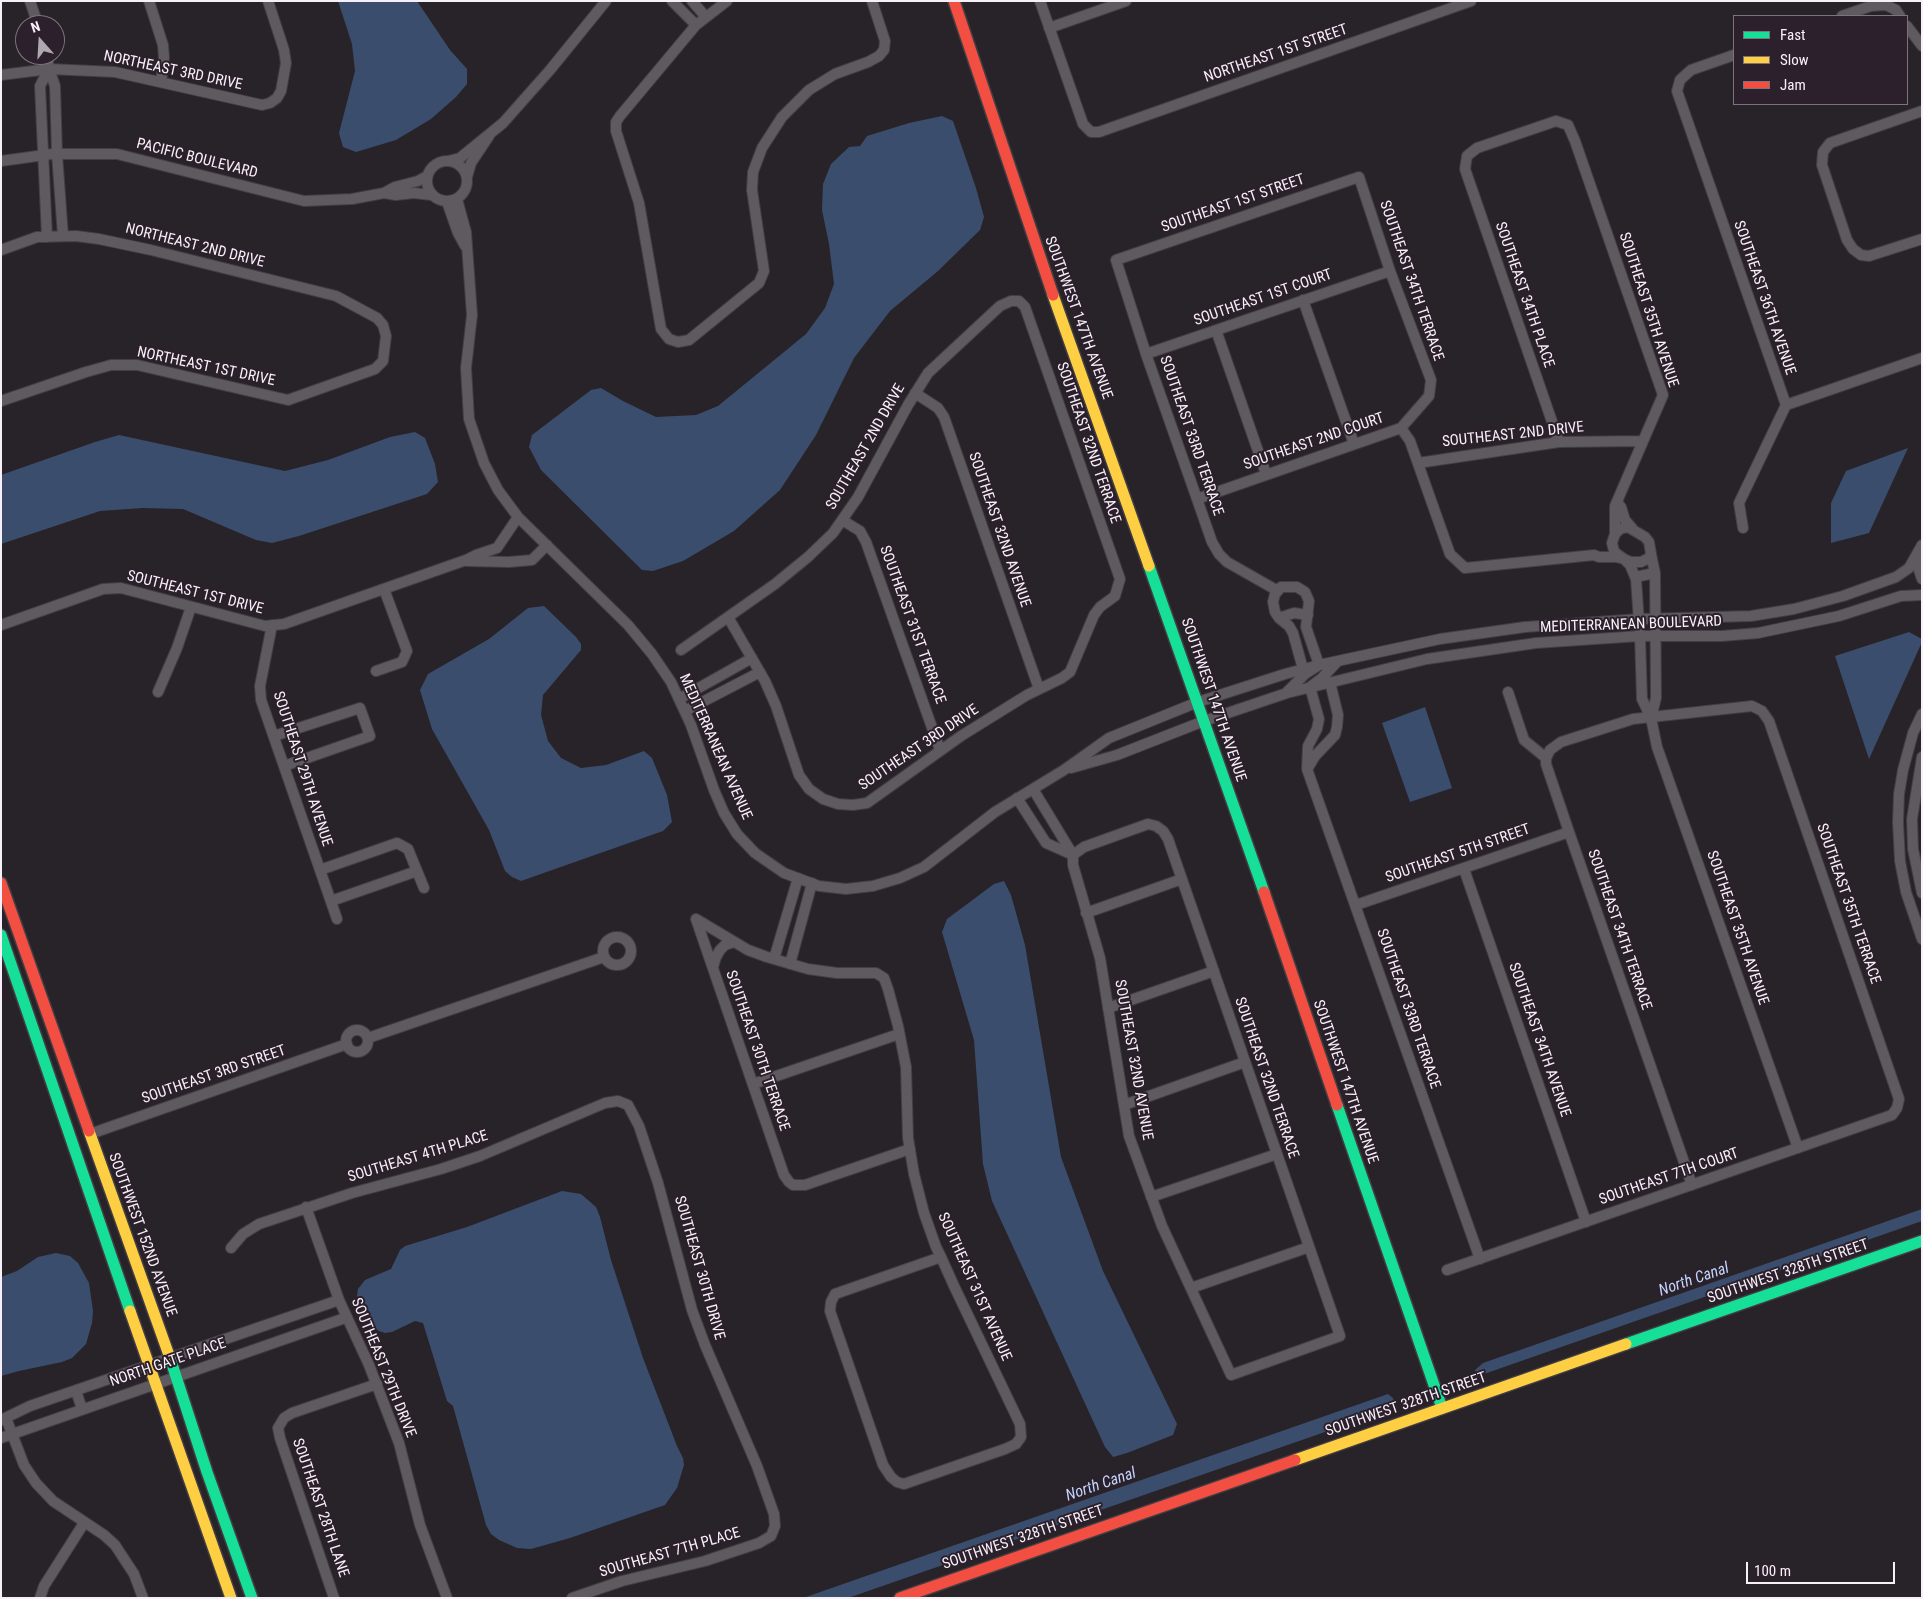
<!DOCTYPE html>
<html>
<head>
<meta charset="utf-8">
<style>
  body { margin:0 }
  #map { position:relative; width:1923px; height:1599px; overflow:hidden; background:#282328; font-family:"Roboto Condensed",sans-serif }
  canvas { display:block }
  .frame { position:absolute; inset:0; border:2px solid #f8f0f8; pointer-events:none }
  .legend { position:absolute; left:1733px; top:15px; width:175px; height:90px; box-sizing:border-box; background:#2b202b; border:1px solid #7d737d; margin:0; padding:6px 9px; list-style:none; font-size:15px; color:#f8f0f8 }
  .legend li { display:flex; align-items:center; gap:10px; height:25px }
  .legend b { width:25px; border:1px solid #7d737d }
  .north { position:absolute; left:15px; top:15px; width:50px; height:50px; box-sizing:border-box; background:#2b202b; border:1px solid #7d737d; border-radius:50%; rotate:341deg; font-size:14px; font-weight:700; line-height:20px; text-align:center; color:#f8f0f8 }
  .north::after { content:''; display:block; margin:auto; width:18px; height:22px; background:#afa8af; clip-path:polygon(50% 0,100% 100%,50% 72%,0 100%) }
  .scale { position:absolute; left:1746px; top:1562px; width:149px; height:22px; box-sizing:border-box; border:2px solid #f8f0f8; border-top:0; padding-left:6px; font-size:15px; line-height:18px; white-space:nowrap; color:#f8f0f8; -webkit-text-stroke:4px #2b202b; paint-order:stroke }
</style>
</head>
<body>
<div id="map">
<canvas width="1923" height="1599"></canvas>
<div class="frame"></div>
<ul class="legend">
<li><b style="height:6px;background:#16e098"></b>Fast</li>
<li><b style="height:6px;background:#ffcf43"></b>Slow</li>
<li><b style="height:6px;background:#f24e42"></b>Jam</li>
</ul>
<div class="north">N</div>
<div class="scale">100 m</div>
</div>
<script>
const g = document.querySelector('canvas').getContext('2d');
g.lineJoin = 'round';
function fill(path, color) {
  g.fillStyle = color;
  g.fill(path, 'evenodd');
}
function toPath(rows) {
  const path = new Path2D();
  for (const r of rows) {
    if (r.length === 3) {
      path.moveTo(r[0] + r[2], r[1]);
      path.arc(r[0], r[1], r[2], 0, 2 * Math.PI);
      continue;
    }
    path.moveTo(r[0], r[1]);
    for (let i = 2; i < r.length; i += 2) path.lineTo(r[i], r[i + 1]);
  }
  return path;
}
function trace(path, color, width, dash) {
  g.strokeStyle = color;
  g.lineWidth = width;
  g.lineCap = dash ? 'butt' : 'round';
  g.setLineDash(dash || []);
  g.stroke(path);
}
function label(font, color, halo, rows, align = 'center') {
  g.font = font + ' "Roboto Condensed",sans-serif';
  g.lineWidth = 4;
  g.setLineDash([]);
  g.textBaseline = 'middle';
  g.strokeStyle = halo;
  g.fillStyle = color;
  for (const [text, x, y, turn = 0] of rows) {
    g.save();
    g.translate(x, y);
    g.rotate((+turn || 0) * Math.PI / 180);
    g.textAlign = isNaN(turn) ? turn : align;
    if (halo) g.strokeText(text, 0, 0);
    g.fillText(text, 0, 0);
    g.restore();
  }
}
fill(toPath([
  [338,1,417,1,450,50,467,69,467,84,456,97,431,119,396,140,356,152,343,147,339,133,355,71,352,44],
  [942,116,953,121,976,188,984,217,980,230,938,271,890,311,854,358,816,435,780,490,734,531,683,561,653,571,642,570,541,470,529,447,532,435,591,390,601,388,623,401,656,417,696,415,718,406,806,334,825,308,834,284,829,244,822,210,823,184,831,164,849,147,860,146,867,136,909,123],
  [415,432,425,438,435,464,438,482,427,494,299,536,272,543,256,540,183,509,143,508,100,511,1,544,1,475,95,442,119,435,285,471,328,460,390,437],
  [1908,448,1869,533,1831,543,1831,503,1846,471],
  [544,606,576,637,581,644,581,650,543,695,541,715,548,741,561,758,581,768,606,765,644,751,652,758,667,795,672,822,663,831,521,881,512,877,505,871,489,830,432,729,420,690,428,674,489,639,528,608],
  [1909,632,1922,639,1922,642,1869,759,1835,656],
  [1425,707,1452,788,1410,802,1382,723],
  [1004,881,1011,895,1025,945,1061,1157,1103,1271,1177,1424,1173,1435,1127,1453,1113,1457,1105,1447,992,1201,983,1164,974,1040,942,932,947,919,994,884],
  [562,1191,581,1194,596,1207,600,1217,611,1260,643,1358,677,1446,683,1458,684,1465,677,1488,665,1505,570,1538,531,1549,517,1548,499,1540,491,1534,486,1525,453,1406,447,1401,423,1323,415,1321,392,1332,385,1333,379,1331,371,1326,365,1318,357,1296,358,1289,365,1280,391,1269,400,1250,405,1246,467,1227],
  [1922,1209,1922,1221,1484,1374,1477,1374,1475,1370,1483,1363],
  [56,1253,70,1256,78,1263,89,1283,93,1311,92,1323,86,1344,72,1358,62,1362,19,1371,1,1376,1,1277,17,1271,38,1257],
  [1388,1394,1393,1398,1394,1403,1391,1409,848,1598,803,1598]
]), '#3b4d6d');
const street = toPath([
  [30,1,38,25],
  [149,1,163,45,164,58,161,82],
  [672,1,696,25],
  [692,1,705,16],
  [727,1,696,25,620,116,616,122,616,131,639,203,661,329,669,339,678,342,689,340,759,283,764,271,752,190,753,172,762,148,782,117,809,90,835,74,868,62,879,56,884,50,885,41,872,1],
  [1040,1,1083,124,1091,132,1099,132,1471,1],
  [1842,16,1871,6,1886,5,1896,10,1900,16],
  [1907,26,1922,46],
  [1049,28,1126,1],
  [47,55,49,69,55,86,57,154,63,236],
  [1734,55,1691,70,1680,80,1677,91,1786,405,1739,503,1743,528],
  [1,75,49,69,115,72,262,105,270,103,277,98,281,91,286,63,284,50,268,1],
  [1922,111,1830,143,1823,152,1822,165,1847,240,1853,249,1861,255,1869,256,1922,239],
  [447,181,20],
  [1,161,52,154,117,154,304,201,352,199,384,193,396,195,414,193,431,195],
  [448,161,460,158,503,123,550,70,606,1],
  [467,177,471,163,489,136],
  [384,193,395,187,418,181,427,176],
  [457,199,466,232,472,315,466,368,469,419,484,463,498,490,518,517,628,625,652,654,671,682,691,725,714,790,724,813,737,834,755,853,784,873,819,886,846,889,873,886,900,878,924,867,995,812,1064,770,1109,738,1198,702,1285,674,1319,665,1440,639,1525,627,1640,619,1751,616,1794,609,1843,596,1896,577,1909,568,1922,545],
  [447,202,458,233,465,246],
  [47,237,40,86,49,69],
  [1,250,37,237,76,236,99,239,151,250,336,296,377,318,383,325,386,336,383,361,375,369,288,400,137,365,111,365,86,372,1,401],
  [1303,300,1354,444],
  [1216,330,1266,474],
  [1146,354,1390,271],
  [915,393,938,408,944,417,1039,689],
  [1786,405,1922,358],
  [1401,428,1410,441,1450,554,1465,568,1594,555,1599,557,1616,557,1624,559,1631,562,1641,562,1649,558,1651,554,1649,542,1645,537,1628,527,1620,529,1615,534,1612,543,1614,551,1617,554,1624,559,1630,565,1636,579,1640,636,1642,699,1651,718,1657,747,1798,1148],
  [1559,442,1465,169,1467,156,1477,148,1556,121,1568,125,1575,141,1663,395,1615,506,1615,534],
  [1418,463,1559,442,1642,441],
  [1197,499,1401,428,1429,396,1431,380,1390,271,1359,177,1116,260,1146,354,1197,499,1212,542,1219,554,1227,562,1278,591],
  [1617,502,1621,507,1625,520,1632,528],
  [842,520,860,531,866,542,940,750],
  [1919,554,1918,567,1922,579],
  [467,561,509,562,532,560,547,545],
  [1635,577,1655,573],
  [1279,618,1294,613,1308,615],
  [1,625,103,589,121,588,265,626,284,624,466,560,476,555,497,548,518,517],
  [272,625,260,686,261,700,337,919],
  [681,650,775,584,808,557,833,533,858,497,908,405,928,373,1000,306,1011,301,1019,301,1025,307,1120,579,1115,596,1100,607,1094,615,1070,672,1062,678,1027,695,961,736,867,803,853,805,838,804,823,799,809,789,799,775,776,706,765,681,728,617],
  [1337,662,1322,678,1310,687,1319,719,1317,729,1308,746,1307,769,1480,1259],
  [376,671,402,662,407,651,384,589],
  [158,692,177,648,191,607],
  [1287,692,1305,674,1319,665,1306,627,1309,601,1305,592,1297,587,1281,587,1275,594,1273,602,1275,612,1279,618,1289,626,1293,633,1303,669],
  [1508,692,1524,740,1546,758,1546,764,1569,832,1692,1185],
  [679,699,752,658],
  [685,711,760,672],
  [1922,714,1913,733,1903,770,1899,794,1898,822,1900,861,1906,892,1922,939],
  [1651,718,1656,698,1655,573,1651,554],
  [274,736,360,708,370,736,284,766],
  [1922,757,1912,819,1913,849,1922,893],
  [1071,768,1117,755,1204,721,1287,693,1427,659,1536,643,1640,636,1722,636,1758,633,1839,616,1901,596,1922,595],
  [1308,768,1315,756,1335,735,1337,727,1338,715,1330,682],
  [1033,789,1073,855,1073,865,1100,958,1129,1136,1162,1226,1231,1375,1340,1336,1168,839,1163,831,1156,826,1148,824,1084,847,1073,855],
  [1017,798,1046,843,1073,855],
  [1464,869,1586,1222],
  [320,870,397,843,408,849,424,888],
  [331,901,417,871],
  [1356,905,1569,832],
  [1086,913,1182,879],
  [696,919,748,950,767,957,808,969,837,973,876,973,884,978,888,989,898,1026,906,1067,908,1138,914,1174,924,1213,936,1247,941,1257,954,1286,1020,1424,1021,1437,1016,1444,1005,1449,904,1484,897,1482,891,1477,883,1465,830,1311,831,1302,835,1294,941,1257],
  [696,919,784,1175,789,1182,793,1185,805,1185,910,1149],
  [617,951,14],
  [774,959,798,878],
  [790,964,812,883],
  [713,967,716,957,720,950,725,945,734,942],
  [1108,1008,1214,971],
  [357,1041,11],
  [368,1038,604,957],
  [753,1084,899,1034],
  [1124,1105,1245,1062],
  [90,1134,347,1044],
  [1151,1197,1277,1154],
  [306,1207,339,1300,369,1365,399,1443,420,1525,447,1598],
  [231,1248,243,1234,259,1224,352,1193,441,1169,480,1156,605,1103,618,1101,628,1105,639,1126,658,1183,692,1310,705,1345,757,1466,774,1514,775,1526,771,1536,759,1543,705,1561,622,1581,572,1598],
  [1447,1270,1892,1115,1897,1108,1899,1099,1769,721,1762,711,1752,706,1633,719,1561,742,1550,750,1546,758],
  [1191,1288,1309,1247],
  [76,1391,82,1409],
  [6,1418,24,1465,36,1483,53,1501,104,1535,115,1545,134,1574,143,1598],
  [1,1420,30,1406,339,1300],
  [1,1438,345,1318],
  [40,1598,44,1586,84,1523],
  [334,1598,280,1438,278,1428,284,1418,292,1413,377,1384]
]);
const fast = toPath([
  [1149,566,1264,892],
  [1,935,130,1311],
  [1337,1105,1442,1408],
  [1626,1344,1922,1241],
  [170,1358,207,1472,252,1598]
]);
const slow = toPath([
  [1053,295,1149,566],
  [89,1131,170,1358],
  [130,1311,231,1598],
  [1295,1460,1626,1344]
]);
const jam = toPath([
  [954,1,1053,295],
  [1,883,89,1131],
  [1264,892,1337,1105],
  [900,1598,1295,1460]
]);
trace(street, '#433e43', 12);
trace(fast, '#433e43', 14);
trace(slow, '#433e43', 14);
trace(jam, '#433e43', 14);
trace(street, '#5f5a5f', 10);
trace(fast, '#16e098', 11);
trace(slow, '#ffcf43', 11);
trace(jam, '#f24e42', 11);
label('15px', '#f8f0f8', '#2b202b', [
  ["NORTHEAST 1ST STREET",1276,54,-19],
  ["NORTHEAST 3RD DRIVE",173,71,12],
  ["PACIFIC BOULEVARD",197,159,14],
  ["SOUTHEAST 1ST STREET",1233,204,-19],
  ["NORTHEAST 2ND DRIVE",195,246,14],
  ["SOUTHEAST 34TH TERRACE",1411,281,71],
  ["SOUTHEAST 34TH PLACE",1524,295,71],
  ["SOUTHEAST 1ST COURT",1263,298,-19],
  ["SOUTHEAST 36TH AVENUE",1764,298,71],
  ["SOUTHEAST 35TH AVENUE",1648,310,72],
  ["SOUTHWEST 147TH AVENUE",1078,318,70],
  ["NORTHEAST 1ST DRIVE",206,367,12],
  ["SOUTHEAST 2ND DRIVE",1513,435,-6],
  ["SOUTHEAST 33RD TERRACE",1191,436,71],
  ["SOUTHEAST 2ND COURT",1314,442,-19],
  ["SOUTHEAST 32ND TERRACE",1088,443,71],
  ["SOUTHEAST 2ND DRIVE",866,447,-60],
  ["SOUTHEAST 32ND AVENUE",999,530,71],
  ["SOUTHEAST 1ST DRIVE",195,593,14],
  ["SOUTHEAST 31ST TERRACE",912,625,70],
  ["MEDITERRANEAN BOULEVARD",1631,625,-2],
  ["SOUTHWEST 147TH AVENUE",1213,700,71],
  ["MEDITERRANEAN AVENUE",715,747,66],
  ["SOUTHEAST 3RD DRIVE",919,748,-34],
  ["SOUTHEAST 29TH AVENUE",302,769,72],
  ["SOUTHEAST 5TH STREET",1458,854,-19],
  ["SOUTHEAST 35TH TERRACE",1848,904,71],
  ["SOUTHEAST 35TH AVENUE",1737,928,71],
  ["SOUTHEAST 34TH TERRACE",1619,930,71],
  ["SOUTHEAST 33RD TERRACE",1408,1009,71],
  ["SOUTHEAST 34TH AVENUE",1539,1040,71],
  ["SOUTHEAST 30TH TERRACE",757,1051,71],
  ["SOUTHEAST 32ND AVENUE",1133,1060,80],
  ["SOUTHEAST 3RD STREET",214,1075,-19],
  ["SOUTHEAST 32ND TERRACE",1266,1078,71],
  ["SOUTHWEST 147TH AVENUE",1345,1082,71],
  ["SOUTHEAST 4TH PLACE",418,1157,-17],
  ["SOUTHEAST 7TH COURT",1669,1177,-19],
  ["SOUTHWEST 152ND AVENUE",142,1235,70],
  ["SOUTHEAST 30TH DRIVE",699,1268,74],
  ["SOUTHWEST 328TH STREET",1788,1272,-19],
  ["SOUTHEAST 31ST AVENUE",974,1287,66],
  ["NORTH GATE PLACE",168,1363,-19],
  ["SOUTHEAST 29TH DRIVE",383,1368,68],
  ["SOUTHWEST 328TH STREET",1406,1405,-19],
  ["SOUTHEAST 28TH LANE",320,1508,71],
  ["SOUTHWEST 328TH STREET",1023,1538,-19],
  ["SOUTHEAST 7TH PLACE",670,1553,-16]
]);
label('italic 16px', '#c1d6fb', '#2b202b', [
  ["North Canal",1694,1280,-19],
  ["North Canal",1101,1485,-19]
]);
</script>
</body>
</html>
